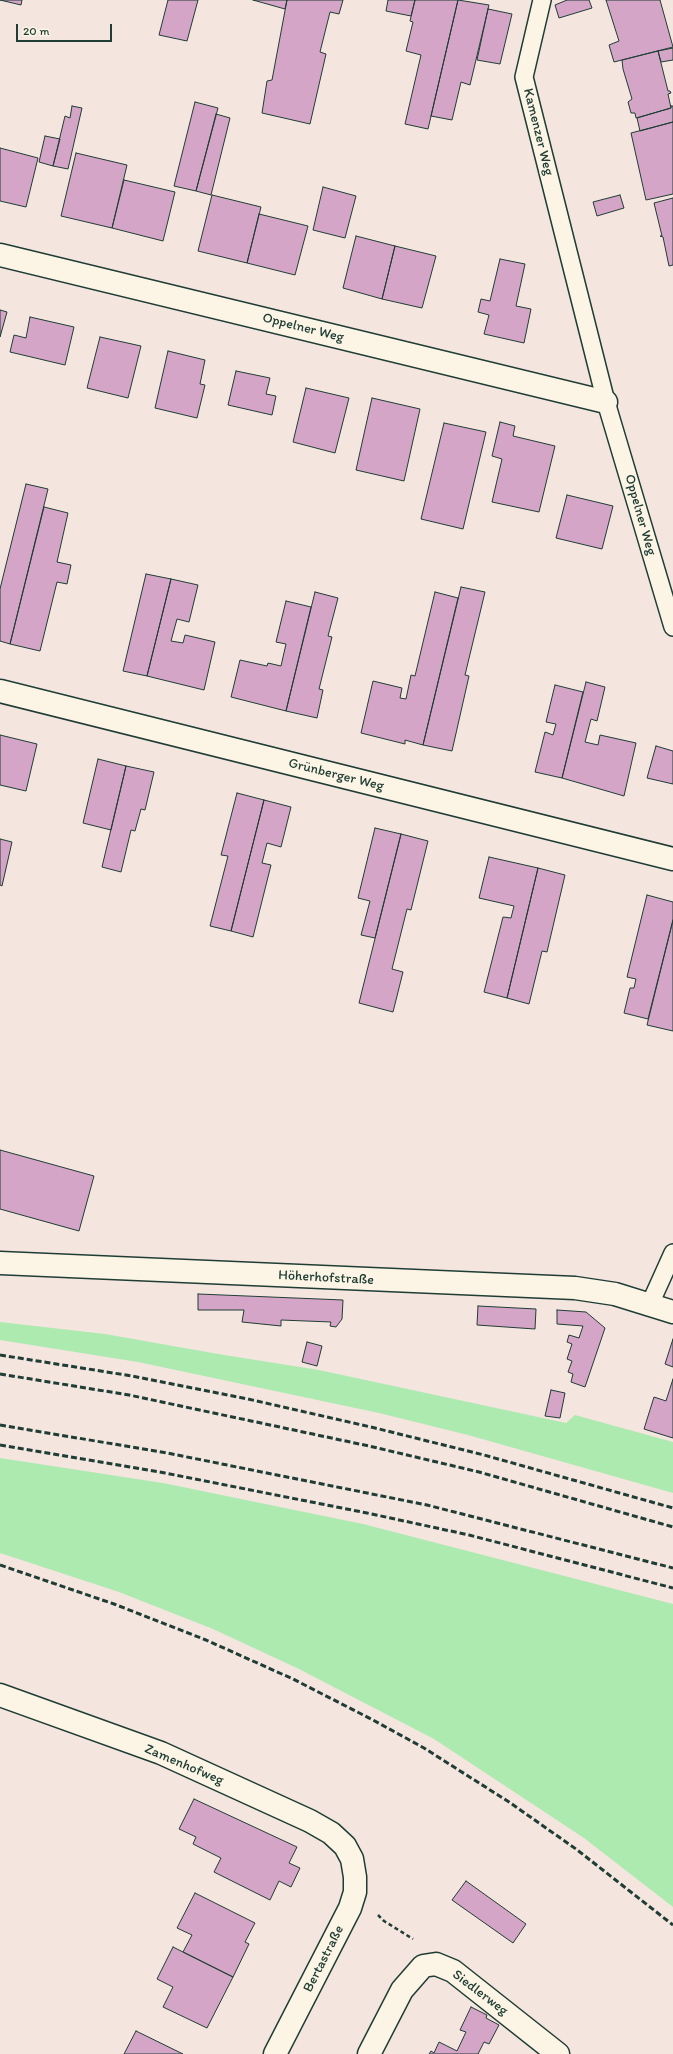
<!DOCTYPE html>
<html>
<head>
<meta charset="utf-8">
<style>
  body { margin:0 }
  #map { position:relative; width:673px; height:2054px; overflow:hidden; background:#f4e5df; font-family:Itim,sans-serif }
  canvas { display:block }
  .scale { position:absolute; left:16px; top:24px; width:96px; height:18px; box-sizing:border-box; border:2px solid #1f3d34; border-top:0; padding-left:5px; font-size:12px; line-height:14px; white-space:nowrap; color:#1f3d34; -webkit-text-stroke:3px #fcf5e5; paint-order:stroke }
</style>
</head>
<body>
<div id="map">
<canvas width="673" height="2054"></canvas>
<div class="scale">20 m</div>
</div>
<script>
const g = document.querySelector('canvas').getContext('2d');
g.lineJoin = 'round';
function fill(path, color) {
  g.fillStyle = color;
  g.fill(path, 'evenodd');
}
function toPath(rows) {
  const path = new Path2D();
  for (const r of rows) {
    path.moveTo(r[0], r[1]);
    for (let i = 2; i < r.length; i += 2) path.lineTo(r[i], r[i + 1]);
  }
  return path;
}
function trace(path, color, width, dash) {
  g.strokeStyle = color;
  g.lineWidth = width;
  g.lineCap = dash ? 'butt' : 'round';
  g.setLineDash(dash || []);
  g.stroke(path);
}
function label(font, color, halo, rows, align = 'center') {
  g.font = font + ' Itim,sans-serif';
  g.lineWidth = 3.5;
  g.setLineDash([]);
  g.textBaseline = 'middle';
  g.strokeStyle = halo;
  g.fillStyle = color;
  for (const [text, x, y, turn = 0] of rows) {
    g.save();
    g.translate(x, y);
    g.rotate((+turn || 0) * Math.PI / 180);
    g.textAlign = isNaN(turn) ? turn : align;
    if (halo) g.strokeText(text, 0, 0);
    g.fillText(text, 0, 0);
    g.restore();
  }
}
fill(toPath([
  [0,1322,105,1334,224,1355,319,1370,566,1423,575,1415,673,1442,673,1493,468,1435,379,1413,138,1362,0,1340],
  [0,1458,163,1483,363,1524,673,1604,673,1907,584,1838,434,1739,299,1669,213,1629,119,1592,0,1553]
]), '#adeab0');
const building = toPath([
  [0,0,22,0,21,5,0,0],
  [168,0,198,0,187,41,159,35,168,0],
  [253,0,287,0,285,9,253,0],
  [287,0,343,0,339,14,330,12,320,52,326,54,310,124,262,113,267,81,272,80,287,0],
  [388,0,415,0,411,16,386,11,388,0],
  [415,0,458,0,428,129,405,124,421,55,406,51,413,22,410,21,415,0],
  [458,0,489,5,470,85,461,82,452,120,431,116,458,0],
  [567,0,589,0,592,8,559,18,555,5,567,0],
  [606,0,660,0,673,47,614,62,609,45,619,41,606,0],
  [488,9,512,14,500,64,477,60,488,9],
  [673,48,673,60,661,62,658,51,673,48],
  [658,51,668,91,670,91,671,93,668,94,671,108,636,118,635,113,631,113,628,102,632,99,623,69,622,60,658,51],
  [195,102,218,108,196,191,174,186,195,102],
  [72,106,82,108,68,169,53,166,65,116,70,118,72,106],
  [671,106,673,106,673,122,640,131,637,118,671,108,671,106],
  [216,114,230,118,211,195,196,191,216,114],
  [673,122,673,194,646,200,631,133,673,122],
  [45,136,60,139,53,166,39,162,45,136],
  [0,148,38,158,26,207,0,201,0,148],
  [76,153,127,165,112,228,61,216,76,153],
  [124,180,175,192,163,241,112,228,124,180],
  [323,187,356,196,345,238,313,230,323,187],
  [212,195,261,207,247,263,198,251,212,195],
  [620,195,624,208,597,216,593,202,620,195],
  [673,198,673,265,669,266,663,237,660,236,662,236,654,203,673,198],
  [259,214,308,226,295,275,247,263,259,214],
  [356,236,395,246,382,299,343,288,356,236],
  [395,246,436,256,422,308,382,299,395,246],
  [500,259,525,264,516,306,531,309,524,343,484,334,489,315,478,312,481,299,490,301,500,259],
  [0,310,7,312,0,337,0,310],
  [30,317,74,327,65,365,10,352,14,335,26,338,30,317],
  [100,337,141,346,128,398,87,388,100,337],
  [168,351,205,360,200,384,205,385,197,418,155,408,168,351],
  [236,371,270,378,266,394,276,396,272,415,228,405,236,371],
  [306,388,349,398,335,453,293,442,306,388],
  [372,398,420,409,404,481,356,470,372,398],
  [500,422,515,426,513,436,555,446,539,512,492,502,502,459,492,456,500,422],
  [444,423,486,432,463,529,421,519,444,423],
  [26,484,48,489,10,644,0,641,0,589,26,484],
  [567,495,613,506,602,549,556,538,567,495],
  [44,507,68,513,57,562,71,565,67,584,57,582,40,651,10,644,44,507],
  [146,574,171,579,147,676,123,671,146,574],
  [171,579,198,585,189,622,177,619,171,641,183,643,185,635,215,642,204,690,147,676,171,579],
  [461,587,485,592,465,675,469,676,452,751,423,745,461,587],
  [315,592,338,598,328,636,332,637,319,689,323,690,317,718,286,711,315,592],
  [435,592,458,598,423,745,405,740,405,744,361,733,373,681,402,688,400,698,406,699,411,675,415,676,435,592],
  [286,601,311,607,286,711,231,697,240,660,267,666,268,663,281,666,286,644,276,642,286,601],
  [586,682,605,687,597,721,591,719,585,742,598,745,600,735,636,743,624,796,562,778,586,682],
  [555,685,583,692,562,778,535,772,545,732,553,735,556,724,546,722,555,685],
  [0,735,37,744,26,791,0,785,0,735],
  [656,746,673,751,673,784,647,778,656,746],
  [98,759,126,766,111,830,83,823,98,759],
  [126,766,154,772,145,810,141,809,135,831,131,830,121,872,102,867,126,766],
  [237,793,264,800,231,931,210,926,228,856,221,855,237,793],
  [264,800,291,807,281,847,267,843,262,863,271,865,253,937,231,931,264,800],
  [375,828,401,834,375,938,361,935,370,901,358,898,375,828],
  [401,834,428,841,411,910,407,909,392,969,403,972,393,1012,359,1003,401,834],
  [0,839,12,842,2,886,0,885,0,839],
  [489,857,538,868,507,998,484,992,503,917,511,918,514,906,479,898,489,857],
  [538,868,565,875,547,952,542,951,529,1004,507,998,538,868],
  [647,895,673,902,673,920,648,1019,624,1013,630,988,634,988,636,979,627,977,647,895],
  [673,920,673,1031,647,1025,673,920],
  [0,1150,94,1176,79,1231,0,1209,0,1150],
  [198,1294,343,1300,342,1319,336,1327,330,1326,331,1322,281,1320,281,1326,242,1322,244,1310,198,1310,198,1294],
  [478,1306,536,1309,535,1329,477,1325,478,1306],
  [557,1310,586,1312,605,1328,585,1387,571,1382,573,1374,568,1372,572,1361,567,1359,572,1344,567,1342,569,1335,579,1338,583,1326,557,1324,557,1310],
  [673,1339,673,1367,665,1364,673,1339],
  [307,1342,322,1346,317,1366,302,1362,307,1342],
  [673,1379,673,1438,644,1429,654,1397,666,1401,673,1379],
  [551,1390,565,1393,560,1418,545,1416,551,1390],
  [194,1799,297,1847,289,1863,300,1868,291,1887,279,1881,270,1900,214,1872,221,1858,193,1844,196,1837,179,1829,194,1799],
  [466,1881,526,1924,513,1943,452,1900,466,1881],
  [195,1893,255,1923,245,1942,249,1944,233,1977,183,1952,192,1935,177,1928,195,1893],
  [173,1947,233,1977,207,2028,163,2007,173,1987,157,1979,173,1947],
  [471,2007,487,2015,486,2018,499,2025,489,2044,484,2042,478,2054,429,2054,431,2051,434,2053,439,2042,457,2051,466,2032,460,2030,471,2007],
  [136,2031,183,2054,124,2054,136,2031]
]);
fill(building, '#d4a5c7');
trace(building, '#1f3d34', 1);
const service = toPath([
  [542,0,524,77,606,402,673,627],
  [650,1304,673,1253]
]);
const minor = toPath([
  [0,255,606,402],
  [0,691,673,859],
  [369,2054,402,1990,423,1966,436,1964,453,1971,558,2054]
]);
const tertiary = toPath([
  [0,1263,575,1288,615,1294,673,1312],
  [0,1695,161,1753,310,1821,331,1833,345,1846,352,1859,355,1877,355,1892,350,1908,275,2054]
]);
trace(service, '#1f3d34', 20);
trace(minor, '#1f3d34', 25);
trace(tertiary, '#1f3d34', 25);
trace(toPath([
  [378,1915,384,1921,413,1939]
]), '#1f3d34', 2.5, [4, 3]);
trace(service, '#fcf5e5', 17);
trace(minor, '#fcf5e5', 22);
trace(tertiary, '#fcf5e5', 22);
trace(toPath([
  [0,1355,132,1376,248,1399,375,1428,484,1455,673,1508],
  [0,1374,129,1395,369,1446,479,1472,673,1527],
  [0,1425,167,1453,427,1505,673,1568],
  [0,1445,165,1473,367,1513,469,1535,673,1588],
  [0,1565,114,1604,206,1640,293,1679,373,1720,424,1748,509,1802,576,1849,673,1925]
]), '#1f3d34', 3, [6, 3]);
label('14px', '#1f3d34', '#fcf5e5', [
  ["Kamenzer Weg",538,132,76],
  ["Oppelner Weg",303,328,14],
  ["Oppelner Weg",640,515,74],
  ["Grünberger Weg",336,775,14],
  ["Höherhofstraße",326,1278,3],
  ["Zamenhofweg",184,1765,23],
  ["Bertastraße",324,1959,-63],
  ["Siedlerweg",480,1993,37]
]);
</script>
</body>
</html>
